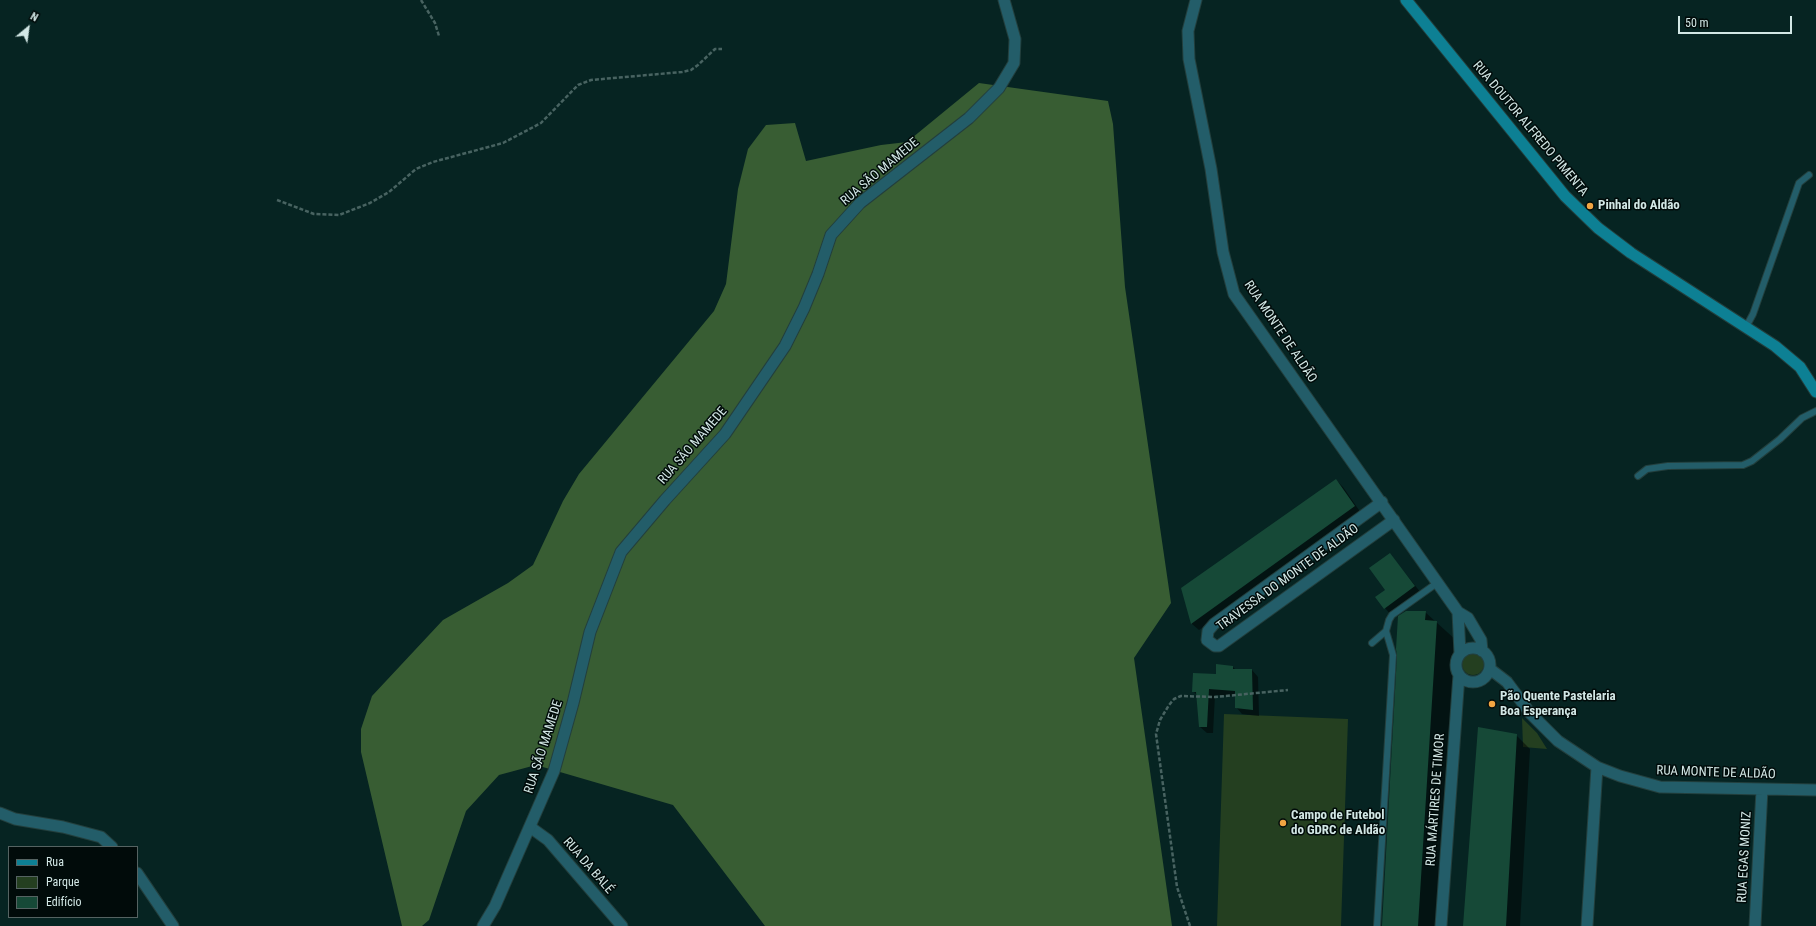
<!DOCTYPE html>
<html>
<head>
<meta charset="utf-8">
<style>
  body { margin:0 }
  #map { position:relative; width:1816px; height:926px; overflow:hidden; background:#062422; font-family:"Roboto Condensed",sans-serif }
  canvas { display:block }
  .legend { position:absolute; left:8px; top:846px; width:130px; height:72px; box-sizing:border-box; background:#010b0a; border:1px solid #556362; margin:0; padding:5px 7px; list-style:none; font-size:12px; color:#d2e7e5 }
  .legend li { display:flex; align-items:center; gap:8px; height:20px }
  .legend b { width:20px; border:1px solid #556362 }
  .north { position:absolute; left:8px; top:8px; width:40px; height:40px; -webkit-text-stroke:3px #010b0a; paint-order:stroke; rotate:29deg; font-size:11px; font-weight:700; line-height:16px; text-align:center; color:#d2e7e5 }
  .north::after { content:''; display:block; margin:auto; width:14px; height:18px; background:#d2e7e5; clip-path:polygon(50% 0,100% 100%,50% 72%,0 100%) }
  .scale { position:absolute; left:1678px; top:16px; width:114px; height:18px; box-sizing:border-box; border:2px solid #d2e7e5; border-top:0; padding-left:5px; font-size:12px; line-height:14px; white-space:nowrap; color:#d2e7e5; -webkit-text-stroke:3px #010b0a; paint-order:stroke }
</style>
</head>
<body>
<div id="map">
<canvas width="1816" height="926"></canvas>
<ul class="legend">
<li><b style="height:5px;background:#0d8094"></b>Rua</li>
<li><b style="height:11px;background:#243f20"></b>Parque</li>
<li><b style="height:11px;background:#164937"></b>Edifício</li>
</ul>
<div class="north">N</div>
<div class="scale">50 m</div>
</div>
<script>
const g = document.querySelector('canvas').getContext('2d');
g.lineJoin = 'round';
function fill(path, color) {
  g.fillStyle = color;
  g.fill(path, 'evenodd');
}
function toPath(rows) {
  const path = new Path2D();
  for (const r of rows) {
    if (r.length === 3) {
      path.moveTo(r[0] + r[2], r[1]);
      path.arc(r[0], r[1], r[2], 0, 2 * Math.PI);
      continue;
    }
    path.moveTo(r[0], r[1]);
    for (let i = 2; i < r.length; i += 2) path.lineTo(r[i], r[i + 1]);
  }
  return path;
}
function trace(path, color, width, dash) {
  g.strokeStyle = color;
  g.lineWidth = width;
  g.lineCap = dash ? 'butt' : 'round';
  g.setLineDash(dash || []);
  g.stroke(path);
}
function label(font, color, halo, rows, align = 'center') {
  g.font = font + ' "Roboto Condensed",sans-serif';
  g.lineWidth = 3;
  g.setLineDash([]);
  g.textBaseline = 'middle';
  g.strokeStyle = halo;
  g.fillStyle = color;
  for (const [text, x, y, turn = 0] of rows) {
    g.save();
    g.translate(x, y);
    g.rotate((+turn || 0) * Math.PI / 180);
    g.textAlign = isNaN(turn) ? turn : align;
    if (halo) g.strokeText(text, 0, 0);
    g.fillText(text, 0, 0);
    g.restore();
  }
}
fill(toPath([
  [1473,664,11],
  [1224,714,1348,719,1341,926,1217,926],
  [1522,718,1537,733,1547,749,1523,747]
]), '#243f20');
fill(toPath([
  [979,83,1108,101,1113,124,1125,287,1171,603,1134,658,1172,926,765,926,673,805,536,765,499,775,466,811,429,920,422,926,402,926,361,752,361,729,372,696,443,620,508,583,533,565,563,501,579,474,714,311,726,284,738,189,748,149,766,125,795,123,806,161,881,145,907,142]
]), '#385d33');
fill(toPath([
  [1336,480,1343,487,1361,513,1199,630,1192,624,1182,588],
  [1390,554,1421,593,1391,615,1385,608],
  [1425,612,1457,641,1439,926,1383,926],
  [1233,667,1236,670,1252,670,1258,677,1259,716,1242,714,1236,707,1236,696,1215,695,1213,733,1207,733,1200,727,1197,695,1193,691],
  [1516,735,1530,749,1520,926,1464,926]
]), '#0007');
fill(toPath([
  [1336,479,1355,506,1191,624,1181,588],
  [1390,553,1415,586,1384,609,1375,597,1385,590,1369,568],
  [1406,611,1426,611,1425,620,1437,621,1418,926,1382,926,1397,655,1396,649,1398,616],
  [1216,664,1233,666,1233,669,1252,669,1253,710,1235,708,1235,691,1209,689,1207,727,1199,727,1196,692,1192,692,1193,673,1216,674],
  [1478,727,1517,734,1506,926,1463,926]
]), '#164937');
const service = toPath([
  [1746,327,1753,314,1799,183,1809,175],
  [1638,476,1647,469,1668,466,1743,465,1752,461,1780,439,1802,418,1816,411],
  [1372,643,1386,631,1389,620,1392,615,1437,583],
  [1377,926,1393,655,1386,631]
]);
const minor = toPath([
  [1196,0,1188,31,1189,59,1211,169,1223,252,1234,294,1458,612,1468,618,1481,640,1482,651],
  [1382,502,1214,624,1208,631,1207,640,1215,646,1219,646,1394,520],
  [1458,612,1460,653],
  [1473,665,17],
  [1490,669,1507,682,1530,713,1558,741,1597,767,1620,776,1660,787,1816,790],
  [530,827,548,840,622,926],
  [1441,926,1459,675],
  [1587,926,1597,767],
  [1755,926,1762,789]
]);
const tertiary = toPath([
  [0,813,15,819,63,827,101,837,112,847],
  [137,873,173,926],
  [483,926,495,906,554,771,573,703,590,632,621,552,665,500,725,434,785,346,804,308,818,274,831,235,860,203,969,118,999,88,1014,63,1015,39,1004,0]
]);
const secondary = toPath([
  [1406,0,1565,196,1598,228,1631,253,1775,346,1800,367,1816,392]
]);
trace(service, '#233f3d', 8);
trace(minor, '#233f3d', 13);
trace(tertiary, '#233f3d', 13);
trace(secondary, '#233f3d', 13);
trace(toPath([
  [421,0,435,23,439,36],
  [277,200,314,214,339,215,370,203,389,192,416,169,433,162,503,143,541,123,578,85,591,80,682,72,691,70,698,65,715,49,722,49],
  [1190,926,1177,887,1156,734,1160,720,1169,705,1174,699,1181,696,1215,697,1288,690]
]), '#486361', 2.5, [4, 2]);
trace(service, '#235d69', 6);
trace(minor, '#235d69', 11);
trace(tertiary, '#235d69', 11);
trace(secondary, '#0d8094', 11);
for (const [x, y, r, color] of [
  [1590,206,4,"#f2a542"],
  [1492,704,4,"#f2a542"],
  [1283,823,4,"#f2a542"]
]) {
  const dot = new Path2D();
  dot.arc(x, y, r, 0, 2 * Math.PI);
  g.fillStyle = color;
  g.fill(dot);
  trace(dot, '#010b0a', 1.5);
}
label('13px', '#d2e7e5', '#010b0a', [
  ["RUA DOUTOR ALFREDO PIMENTA",1530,129,50],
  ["RUA SÃO MAMEDE",880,172,-40],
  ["RUA MONTE DE ALDÃO",1280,332,56],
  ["RUA SÃO MAMEDE",693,446,-49],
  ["TRAVESSA DO MONTE DE ALDÃO",1288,578,-36],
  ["RUA SÃO MAMEDE",544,747,-72],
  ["RUA MONTE DE ALDÃO",1716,773,2],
  ["RUA MÁRTIRES DE TIMOR",1436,800,-86],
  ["RUA EGAS MONIZ",1745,857,-87],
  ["RUA DA BALÉ",588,866,49]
]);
label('bold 13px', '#d2e7e5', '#010b0a', [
  ["Pinhal do Aldão",1598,206],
  ["Pão Quente Pastelaria",1500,697],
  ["Boa Esperança",1500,712],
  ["Campo de Futebol",1291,816],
  ["do GDRC de Aldão",1291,831]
], 'left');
</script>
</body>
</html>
